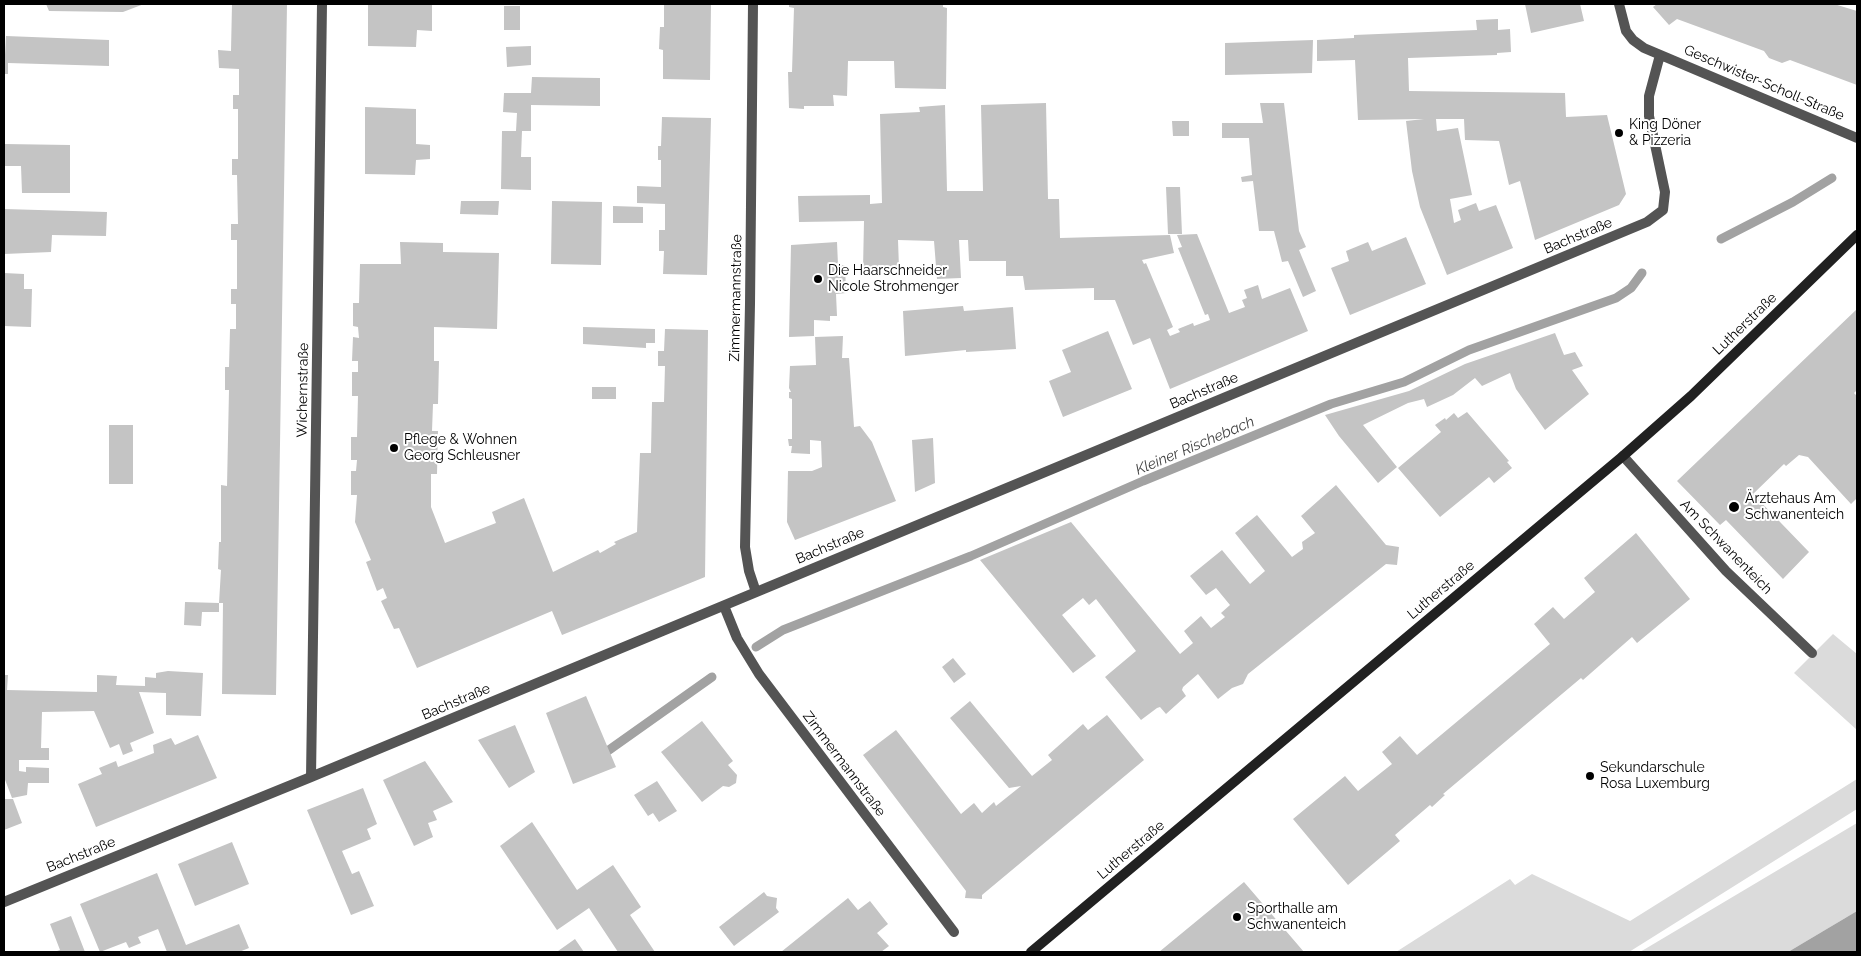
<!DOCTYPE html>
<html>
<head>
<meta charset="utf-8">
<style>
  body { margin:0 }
  #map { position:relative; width:1861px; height:956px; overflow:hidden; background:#fff; font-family:Raleway,sans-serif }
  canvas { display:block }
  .frame { position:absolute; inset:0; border:5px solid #000; pointer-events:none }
</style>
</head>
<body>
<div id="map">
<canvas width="1861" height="956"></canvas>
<div class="frame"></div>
</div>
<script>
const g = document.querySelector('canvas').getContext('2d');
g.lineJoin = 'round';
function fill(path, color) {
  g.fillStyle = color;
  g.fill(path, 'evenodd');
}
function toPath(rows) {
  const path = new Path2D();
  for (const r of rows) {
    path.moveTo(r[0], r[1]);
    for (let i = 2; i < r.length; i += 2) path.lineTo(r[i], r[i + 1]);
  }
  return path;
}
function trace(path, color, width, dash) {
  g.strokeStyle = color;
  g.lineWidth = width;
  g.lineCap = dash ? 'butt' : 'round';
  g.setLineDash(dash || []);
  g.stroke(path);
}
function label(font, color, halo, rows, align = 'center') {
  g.font = font + ' Raleway,sans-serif';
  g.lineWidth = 4;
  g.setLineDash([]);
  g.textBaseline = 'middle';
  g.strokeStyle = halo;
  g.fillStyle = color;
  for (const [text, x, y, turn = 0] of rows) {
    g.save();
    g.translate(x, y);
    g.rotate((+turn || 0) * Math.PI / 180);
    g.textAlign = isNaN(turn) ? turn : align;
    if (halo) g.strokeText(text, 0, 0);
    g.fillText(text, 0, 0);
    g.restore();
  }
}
fill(toPath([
  [1833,634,1857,654,1857,730,1794,673],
  [1857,779,1857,809,1629,952,1396,952,1510,879,1515,885,1532,874,1630,921],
  [1857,823,1857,911,1788,952,1640,952]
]), '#dbdbdb');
fill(toPath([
  [1857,911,1857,952,1788,952]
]), '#a2a2a2');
trace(toPath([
  [1721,239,1793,202,1832,178],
  [756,647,783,630,971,556,1143,481,1331,404,1404,382,1469,350,1616,298,1631,288,1642,273],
  [609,750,712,677]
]), '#a2a2a2', 9);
fill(toPath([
  [46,4,144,4,123,12,49,11],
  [232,4,287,4,276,695,222,694,223,603,219,603,221,570,218,569,219,542,221,542,221,485,227,486,229,390,225,390,225,367,229,367,230,329,236,329,236,304,231,304,231,289,237,289,237,240,231,240,231,224,238,224,237,175,232,175,232,159,238,159,238,109,233,109,233,95,239,95,239,69,219,68,218,50,231,51],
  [368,4,432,4,432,31,417,30,416,47,368,46],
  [664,4,711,4,710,80,663,79,663,50,659,49,660,27,664,27],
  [789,4,943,4,943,7,947,8,946,89,895,88,894,61,848,61,847,96,833,95,834,106,804,106,804,109,789,108,788,72,792,72,794,8,789,7],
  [1525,4,1580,4,1584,21,1531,33],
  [1657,4,1834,4,1857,11,1857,85,1790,60,1782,63,1769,58,1764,51,1677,19,1669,25,1653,7],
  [504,6,520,6,520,30,504,30],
  [1498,19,1498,30,1510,29,1511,52,1497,53,1497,55,1408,58,1409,91,1565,93,1566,117,1607,115,1626,194,1619,205,1535,240,1520,181,1509,185,1499,141,1465,140,1464,119,1436,119,1437,131,1458,128,1472,195,1450,199,1454,223,1461,220,1458,210,1476,203,1479,211,1496,205,1513,248,1447,275,1420,207,1412,171,1406,121,1424,119,1358,120,1355,60,1317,61,1317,40,1354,38,1354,35,1477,30,1476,20],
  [6,36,109,40,109,66,8,63,8,74,4,74],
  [1313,40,1312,73,1225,75,1225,43],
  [531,46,531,65,507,67,506,47],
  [532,77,600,78,600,106,531,105,531,131,522,131,521,157,531,157,531,190,501,189,502,131,516,131,517,113,503,112,504,93,531,93],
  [1046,103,1048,199,1059,199,1060,238,1170,235,1174,253,1142,260,1144,264,1146,263,1173,327,1167,330,1170,336,1180,332,1178,329,1193,323,1194,326,1210,320,1208,314,1205,315,1178,248,1182,247,1177,235,1197,234,1229,313,1245,307,1242,300,1247,298,1244,290,1258,285,1262,299,1290,288,1308,331,1170,389,1150,338,1133,345,1115,300,1094,300,1094,288,1025,290,1023,276,1006,276,1006,261,969,261,968,240,959,240,961,278,937,279,934,241,898,240,899,268,863,269,864,221,799,222,798,196,870,195,870,204,882,203,880,114,920,112,919,107,945,105,947,191,983,191,981,105],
  [1260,103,1284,103,1299,231,1306,247,1299,250,1316,291,1303,297,1288,261,1282,262,1274,231,1259,231,1253,181,1242,182,1241,177,1252,175,1249,138,1222,138,1222,123,1263,123],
  [365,107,416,109,416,144,430,145,430,159,416,160,415,175,365,174],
  [662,117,711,118,707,275,663,274,664,251,659,251,659,230,665,230,665,204,637,203,637,186,661,187,661,160,658,160,658,146,661,146],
  [1172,121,1189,121,1189,136,1173,136],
  [4,144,70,145,70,193,22,193,21,166,4,166],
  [1166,187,1180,187,1182,234,1168,234],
  [461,201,499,201,498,215,460,214],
  [552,201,602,202,601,265,551,264],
  [613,206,643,207,643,223,613,223],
  [4,209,107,212,106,236,52,235,51,252,4,254],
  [1406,237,1426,284,1350,315,1331,268,1349,261,1346,251,1368,242,1372,251],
  [400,242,443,243,443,252,499,253,497,329,434,327,434,361,439,361,438,404,433,404,432,431,438,431,437,474,431,474,431,507,445,543,496,523,492,512,524,498,553,572,598,550,600,553,616,544,614,542,637,532,640,453,651,453,652,402,664,402,665,366,658,366,658,351,664,351,665,329,708,330,705,577,562,635,552,611,417,668,399,628,394,629,381,601,387,598,383,588,377,591,366,562,371,560,355,522,357,495,351,495,351,471,356,471,357,460,351,460,351,437,357,437,358,396,352,396,352,372,358,372,358,361,352,361,353,337,359,338,358,327,353,326,353,303,359,303,360,264,401,264],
  [837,242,838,265,845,265,846,293,836,294,837,316,830,316,830,321,814,320,814,336,789,337,791,245],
  [4,273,24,274,24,289,32,289,31,327,4,326],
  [963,306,964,311,1013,307,1016,349,966,352,966,350,905,356,903,311],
  [1857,309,1857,390,1854,393,1857,396,1857,498,1851,504,1808,457,1799,455,1786,466,1784,464,1753,494,1809,552,1783,579,1726,520,1720,525,1677,481],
  [583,327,655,329,655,343,646,343,646,348,583,344],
  [1108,331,1132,389,1063,417,1049,381,1071,372,1062,350],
  [1555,333,1564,355,1575,352,1583,366,1572,370,1589,394,1545,430,1516,389,1510,373,1482,386,1475,378,1453,395,1427,407,1424,399,1408,403,1363,425,1397,467,1378,483,1339,436,1325,415,1409,391,1465,364],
  [843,336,842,358,849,358,854,427,860,426,872,442,896,501,795,540,787,522,788,471,812,471,822,467,821,441,810,440,810,454,791,453,792,446,789,446,788,439,792,439,792,399,789,398,789,392,791,392,789,388,790,366,816,365,815,337],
  [592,387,616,387,616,399,592,399],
  [1467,412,1509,461,1507,462,1512,468,1494,483,1489,477,1440,517,1398,468,1441,432,1435,425,1445,418,1446,420,1454,413,1458,418],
  [109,425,133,425,133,484,109,484],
  [933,438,935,483,915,492,912,440],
  [1336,485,1386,545,1399,547,1397,565,1386,564,1248,674,1243,684,1232,688,1218,699,1198,674,1183,687,1182,690,1186,696,1166,714,1160,707,1157,708,1141,720,1105,677,1136,651,1096,599,1089,605,1083,598,1062,615,1096,656,1073,673,980,560,1071,522,1180,654,1193,643,1184,631,1201,616,1211,628,1225,617,1221,613,1230,605,1216,588,1206,595,1190,576,1222,550,1250,584,1265,571,1235,533,1257,515,1292,557,1303,549,1302,542,1315,533,1301,516],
  [1636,533,1690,599,1637,643,1632,637,1583,680,1581,678,1443,794,1445,795,1432,807,1430,805,1395,835,1400,841,1348,885,1293,819,1345,776,1358,791,1392,764,1382,752,1400,736,1417,755,1550,644,1534,624,1553,607,1564,619,1595,592,1584,578],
  [185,602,219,603,219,612,202,612,201,626,184,625],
  [953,658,966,674,954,683,942,667],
  [168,671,203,673,201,716,166,715,166,693,139,692,154,733,130,743,133,751,123,755,119,744,110,748,94,711,42,712,41,748,49,748,49,760,19,760,19,771,26,772,26,767,49,768,49,783,28,783,27,795,12,798,4,777,4,675,8,675,7,690,97,692,97,675,117,676,116,685,145,686,145,677,156,678,156,673],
  [586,696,616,767,573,784,546,713],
  [970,701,1032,776,1052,760,1048,755,1083,724,1088,730,1107,715,1144,760,982,895,982,899,965,898,966,891,863,755,896,730,961,814,974,803,982,813,994,802,996,806,1021,786,1009,788,950,718],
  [702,721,733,761,728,765,737,775,736,783,729,787,723,786,702,802,661,752],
  [515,725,535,772,509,788,478,740],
  [198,735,217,778,96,827,78,784,102,774,99,768,116,761,118,767,154,753,153,745,171,738,175,745],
  [425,761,453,802,433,811,437,820,428,823,433,837,414,846,383,780],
  [657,781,677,811,659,822,653,813,648,816,634,795],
  [363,788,377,824,367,829,371,839,342,851,352,874,359,871,374,906,351,915,307,810],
  [4,799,13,799,22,823,4,830],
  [532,822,577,890,613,865,641,907,630,915,655,952,618,952,589,908,557,930,500,846],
  [232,842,249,884,195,906,178,864],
  [157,873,186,945,239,924,249,948,239,952,167,952,158,929,138,937,141,943,129,948,126,942,100,952,80,904],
  [1244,882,1304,952,1159,952],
  [764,892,767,896,777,898,776,908,779,912,734,946,719,927],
  [848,898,858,910,870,901,888,924,877,933,889,946,881,952,781,952],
  [71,916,85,952,54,952,60,950,50,924],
  [575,939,584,952,559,952,558,951]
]), '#c4c4c4');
trace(toPath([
  [1623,456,1726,571,1812,653]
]), '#545454', 10);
trace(toPath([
  [753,4,750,304,745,547,749,571,756,592],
  [1619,4,1626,31,1633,40,1644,48,1857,138],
  [724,606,737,638,759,674,954,932],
  [311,777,322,4],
  [4,902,311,777,1647,222,1663,210,1665,192,1649,116,1649,96,1660,55]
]), '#545454', 10);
trace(toPath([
  [1031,952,1623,456,1691,396,1857,235]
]), '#212121', 10);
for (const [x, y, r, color] of [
  [1619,133,5,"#000"],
  [818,279,5,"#000"],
  [394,448,5,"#000"],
  [1734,507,6,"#000"],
  [1590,776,5,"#000"],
  [1237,917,5,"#000"]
]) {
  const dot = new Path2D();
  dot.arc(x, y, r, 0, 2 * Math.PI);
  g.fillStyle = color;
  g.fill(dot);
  trace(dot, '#fff', 2);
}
label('14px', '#000', '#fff', [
  ["Geschwister-Scholl-Straße",1764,83,23],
  ["Bachstraße",1578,236,-23],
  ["Zimmermannstraße",736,298,-89],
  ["Lutherstraße",1745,324,-44],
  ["Wichernstraße",303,390,-89],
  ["Bachstraße",1204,391,-23],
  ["Bachstraße",830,546,-23],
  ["Am Schwanenteich",1726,547,46],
  ["Lutherstraße",1441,590,-40],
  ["Bachstraße",456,702,-23],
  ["Zimmermannstraße",844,764,53],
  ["Lutherstraße",1131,850,-40],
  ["Bachstraße",81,855,-22]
]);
label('14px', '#000', '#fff', [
  ["King Döner",1629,125],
  ["& Pizzeria",1629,141],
  ["Die Haarschneider",828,271],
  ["Nicole Strohmenger",828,287],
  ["Pflege & Wohnen",404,440],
  ["Georg Schleusner",404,456],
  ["Ärztehaus Am",1745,499],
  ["Schwanenteich",1745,515],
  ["Sekundarschule",1600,768],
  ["Rosa Luxemburg",1600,784],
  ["Sporthalle am",1247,909],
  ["Schwanenteich",1247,925]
], 'left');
label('italic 15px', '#434343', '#fff', [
  ["Kleiner Rischebach",1195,446,-23]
]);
</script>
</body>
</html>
